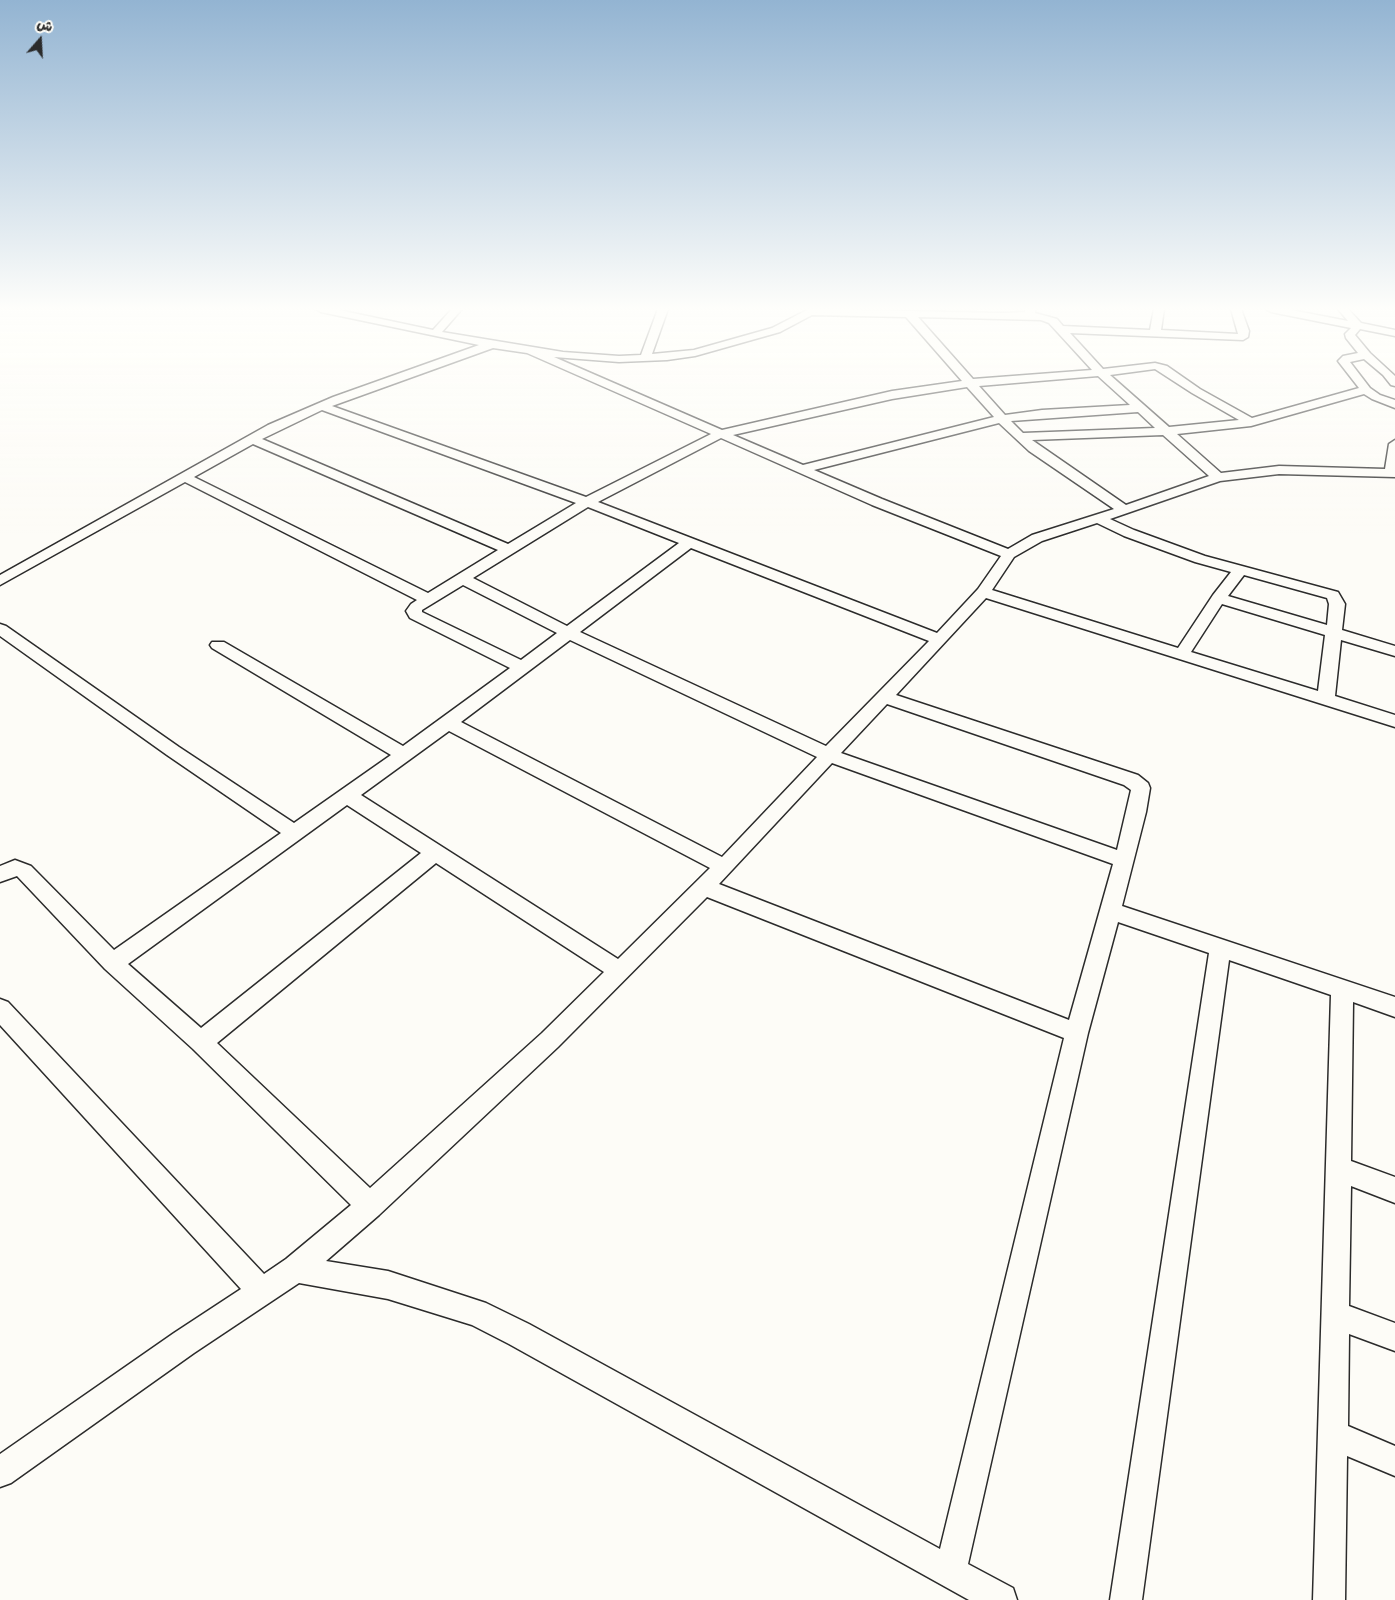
<!DOCTYPE html>
<html>
<head>
<meta charset="utf-8">
<style>
  body { margin:0 }
  #map { position:relative; width:1395px; height:1600px; overflow:hidden; background:#fdfcf7; font-family:Mynerve,"Playpen Sans Arabic",sans-serif }
  canvas { display:block }
  .north { position:absolute; left:15px; top:15px; width:50px; height:50px; -webkit-text-stroke:4px #fdfcf7; paint-order:stroke; rotate:19deg; font-size:14px; font-weight:700; line-height:20px; text-align:center; color:#2b2b2b }
  .north::after { content:''; display:block; margin:auto; width:18px; height:22px; background:#2b2b2b; clip-path:polygon(50% 0,100% 100%,50% 72%,0 100%) }
</style>
</head>
<body>
<div id="map">
<canvas width="1395" height="1600"></canvas>
<div class="north">ش</div>
</div>
<script>
const g = document.querySelector('canvas').getContext('2d');
g.lineJoin = 'round';
function toPath(rows) {
  const path = new Path2D();
  for (const r of rows) {
    path.moveTo(r[0], r[1]);
    for (let i = 2; i < r.length; i += 2) path.lineTo(r[i], r[i + 1]);
  }
  return path;
}
function trace(path, color, width, dash) {
  g.strokeStyle = color;
  g.lineWidth = width;
  g.lineCap = dash ? 'butt' : 'round';
  g.setLineDash(dash || []);
  g.stroke(path);
}
function fill(path, color) {
  g.fillStyle = color;
  g.fill(path, 'evenodd');
}
const minor = toPath([
  [316,309,334,309,433,330,452,309,462,309,442,332,563,352,619,356,641,355,658,309,668,309,652,354,694,350,772,328,809,309,1003,313,1025,312,1025,309,1035,309,1035,313,1057,319,1063,326,1150,330,1154,309,1164,309,1161,330,1238,334,1231,309,1241,309,1249,331,1248,337,1243,340,1070,333,1103,369,1155,363,1167,366,1200,389,1252,418,1359,388,1338,361,1343,356,1358,353,1346,338,1345,334,1351,328,1271,312,1266,309,1286,309,1348,321,1338,309,1348,309,1361,323,1395,330,1395,336,1360,329,1355,335,1370,353,1395,376,1395,386,1391,385,1383,375,1364,359,1350,362,1370,388,1380,395,1395,400,1395,408,1372,399,1364,394,1251,426,1177,434,1221,473,1279,466,1385,469,1389,444,1395,440,1395,477,1279,474,1220,481,1110,519,1134,530,1205,556,1338,592,1345,604,1342,630,1395,646,1395,656,1341,640,1335,696,1395,715,1395,727,986,598,896,695,1138,775,1148,783,1150,788,1146,812,1122,906,1395,997,1395,1017,1353,1002,1351,1161,1395,1177,1395,1203,1351,1186,1349,1306,1395,1323,1395,1351,1349,1334,1348,1426,1395,1446,1395,1476,1347,1456,1345,1600,1313,1600,1331,995,1229,960,1142,1600,1110,1600,1209,953,1118,922,1088,1033,968,1564,1013,1588,1017,1600,969,1600,509,1344,472,1325,388,1299,299,1283,194,1353,11,1483,0,1487,0,1454,174,1333,241,1289,0,1025,0,999,8,1002,264,1274,286,1259,351,1205,193,1049,105,969,17,876,0,882,0,866,15,860,31,866,114,950,281,833,167,755,0,636,0,624,6,626,179,747,294,823,391,755,212,648,210,645,212,642,224,642,403,746,510,668,410,618,406,611,411,604,417,600,185,482,0,585,0,575,268,425,333,397,479,345,321,312,316,309],
  [812,315,906,317,962,381,892,391,722,430,554,357,619,362,667,360,695,356,780,332,812,315],
  [918,317,1041,320,1049,323,1092,370,973,379,918,317],
  [493,348,527,353,711,434,586,497,332,406,493,348],
  [1155,369,1192,393,1239,420,1169,427,1110,375,1155,369],
  [1098,376,1130,405,1042,410,1005,415,979,386,1098,376],
  [967,387,994,417,803,465,733,435,892,399,967,387],
  [322,410,576,503,508,544,262,439,322,410],
  [1138,412,1155,428,1023,433,1011,421,1138,412],
  [999,423,1029,451,1114,509,1032,535,1008,549,882,499,814,470,999,423],
  [1163,435,1209,476,1126,505,1032,440,1163,435],
  [721,438,872,505,1001,556,978,589,937,633,598,502,721,438],
  [253,444,498,550,428,593,194,477,253,444],
  [588,507,679,543,567,626,473,578,588,507],
  [1097,523,1124,536,1195,562,1231,572,1213,595,1178,648,992,590,1014,557,1042,541,1097,523],
  [691,548,929,641,826,746,580,632,691,548],
  [1244,575,1327,598,1329,604,1327,625,1228,596,1244,575],
  [463,585,557,633,521,660,422,612,422,610,463,585],
  [1222,604,1325,635,1318,691,1191,652,1222,604],
  [570,640,817,757,722,857,461,722,570,640],
  [887,704,1124,785,1131,790,1117,850,841,753,887,704],
  [449,731,710,868,618,959,361,795,449,731],
  [832,763,1113,864,1069,1020,719,884,832,763],
  [347,805,421,853,201,1028,128,964,347,805],
  [436,863,604,972,542,1033,370,1188,217,1043,436,863],
  [707,897,1064,1038,940,1549,529,1324,486,1303,388,1271,326,1261,379,1215,558,1047,707,897]
]);
trace(minor, '#2b2b2b', 3);
fill(minor, '#fdfcf7');
const sky = g.createLinearGradient(0, 0, 0, 533);
sky.addColorStop(0, '#93b4d2');
sky.addColorStop(0.58, '#fefefb');
sky.addColorStop(1, '#fefefb00');
g.fillStyle = sky;
g.fillRect(0, 0, 1395, 533);
</script>
</body>
</html>
